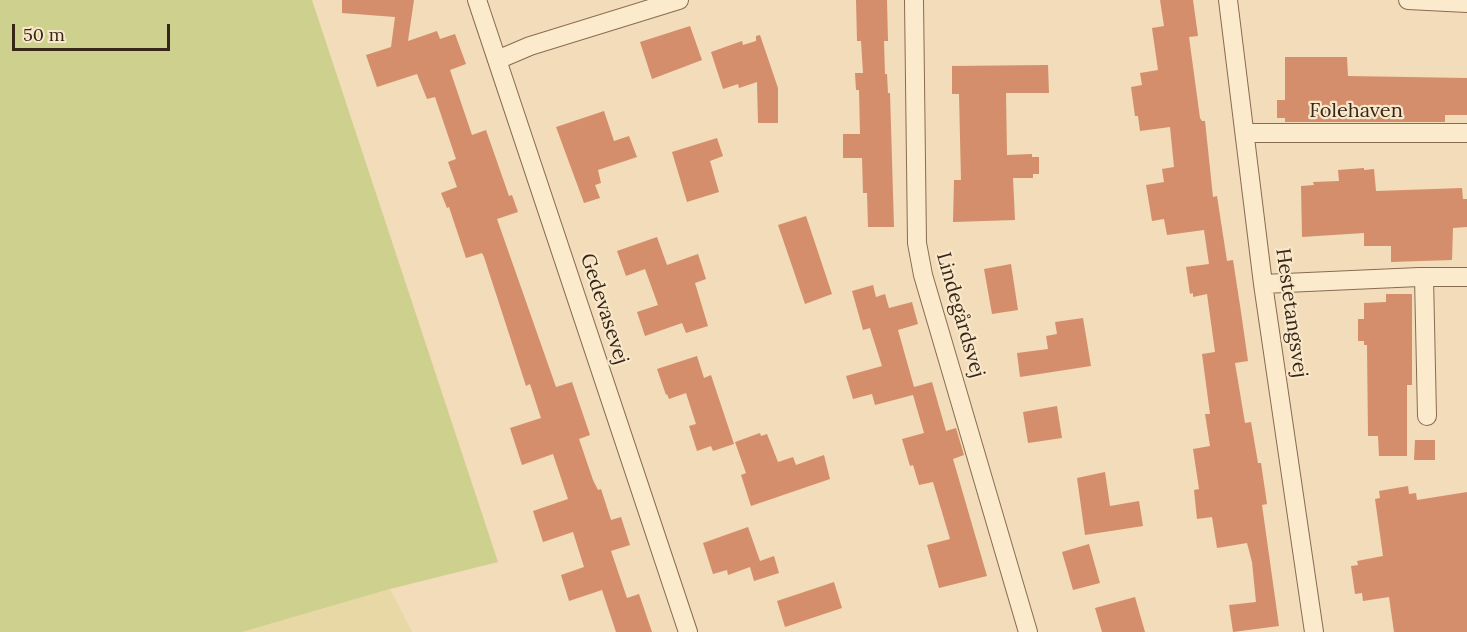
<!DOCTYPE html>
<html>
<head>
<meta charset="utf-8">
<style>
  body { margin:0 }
  #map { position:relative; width:1467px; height:632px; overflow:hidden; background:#f2dcb9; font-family:Lora,serif }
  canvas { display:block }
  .scale { position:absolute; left:12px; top:24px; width:158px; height:27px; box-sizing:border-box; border:3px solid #372519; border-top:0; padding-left:8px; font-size:18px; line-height:21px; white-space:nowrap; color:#372519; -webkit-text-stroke:4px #f8e7c9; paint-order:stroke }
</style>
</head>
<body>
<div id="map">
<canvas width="1467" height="632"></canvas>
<div class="scale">50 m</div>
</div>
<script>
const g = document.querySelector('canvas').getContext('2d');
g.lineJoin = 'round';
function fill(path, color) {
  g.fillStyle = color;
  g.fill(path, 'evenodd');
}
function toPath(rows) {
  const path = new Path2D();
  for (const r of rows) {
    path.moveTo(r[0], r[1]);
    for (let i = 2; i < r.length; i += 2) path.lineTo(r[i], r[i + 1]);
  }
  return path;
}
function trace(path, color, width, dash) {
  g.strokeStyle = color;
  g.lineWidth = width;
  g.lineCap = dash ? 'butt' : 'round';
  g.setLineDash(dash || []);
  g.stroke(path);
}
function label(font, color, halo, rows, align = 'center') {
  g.font = font + ' Lora,serif';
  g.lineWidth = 4.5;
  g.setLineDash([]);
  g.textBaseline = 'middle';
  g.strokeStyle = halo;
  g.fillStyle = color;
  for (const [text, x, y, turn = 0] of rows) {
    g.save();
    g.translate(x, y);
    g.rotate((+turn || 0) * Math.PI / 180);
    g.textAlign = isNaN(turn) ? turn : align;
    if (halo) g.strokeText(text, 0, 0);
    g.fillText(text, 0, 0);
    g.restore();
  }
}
fill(toPath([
  [390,589,412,632,242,632]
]), '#e8d8a6');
fill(toPath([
  [0,0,312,0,498,562,390,589,242,632,0,632]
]), '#ced08d');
fill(toPath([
  [342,0,414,0,408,41,437,31,440,39,455,34,466,64,450,70,472,135,486,130,509,196,512,195,518,212,497,219,556,387,572,382,590,435,579,439,593,480,598,490,601,489,611,520,621,517,630,545,611,551,627,598,639,594,652,632,616,632,602,590,569,601,561,575,584,567,573,532,543,542,533,511,568,499,553,454,522,465,510,428,541,418,530,384,526,386,484,257,482,253,466,258,449,207,447,208,441,193,457,187,448,162,456,159,435,97,427,99,417,74,377,87,366,55,391,47,395,17,342,13],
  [856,0,887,0,888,41,884,41,885,74,887,74,888,93,890,93,894,227,868,227,867,193,863,193,862,158,843,158,843,134,860,134,859,90,856,90,855,73,863,73,861,41,857,41],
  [1160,0,1193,0,1198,36,1189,37,1200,118,1202,121,1205,121,1213,197,1217,196,1227,261,1233,260,1241,312,1248,361,1235,363,1245,423,1251,422,1258,463,1261,463,1267,504,1262,505,1279,626,1233,632,1229,605,1256,602,1252,562,1247,543,1217,548,1212,517,1197,519,1194,490,1199,489,1193,449,1210,446,1205,414,1210,414,1202,354,1215,352,1207,294,1193,297,1193,293,1190,294,1186,267,1209,264,1204,230,1167,235,1164,219,1152,221,1146,185,1164,182,1162,169,1174,167,1170,127,1140,131,1138,116,1135,116,1131,87,1142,85,1140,73,1158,70,1152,28,1164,26],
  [690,26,702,60,652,79,640,42],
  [760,35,778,88,778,123,758,123,757,82,739,88,738,84,723,89,711,52,742,41,743,45,756,41,756,36],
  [1285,57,1347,57,1348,76,1467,78,1467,115,1445,115,1445,122,1285,122,1285,118,1277,118,1277,100,1285,100],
  [1048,65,1049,93,1006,93,1007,155,1032,154,1032,157,1039,157,1039,174,1033,174,1033,178,1013,178,1015,220,953,222,954,180,961,180,959,94,952,94,952,66],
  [604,111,614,141,629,136,637,157,598,170,601,183,595,185,600,198,584,203,556,127],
  [717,138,723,156,710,161,719,192,687,202,672,152],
  [1364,168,1364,170,1374,169,1376,191,1462,188,1463,199,1467,199,1467,227,1453,228,1452,260,1391,262,1391,246,1364,246,1364,233,1302,237,1301,186,1314,185,1313,182,1339,181,1338,170],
  [806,216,832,294,805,304,778,225],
  [657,237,667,265,698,254,706,279,695,283,708,326,686,333,682,323,645,336,637,312,658,305,645,269,626,276,617,251],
  [1011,264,1018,310,992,314,984,269],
  [873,285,876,297,885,294,889,308,912,302,918,324,898,330,914,387,932,382,946,431,956,428,964,455,953,459,987,576,939,588,927,545,950,539,933,482,919,485,913,465,910,466,902,439,924,433,913,395,875,405,872,394,853,399,846,376,882,366,870,328,863,330,852,291],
  [1386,294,1412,294,1412,385,1407,385,1407,456,1379,456,1378,436,1368,436,1367,345,1364,345,1364,341,1358,341,1358,319,1364,319,1364,303,1386,302],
  [1083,318,1091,366,1020,377,1017,353,1048,349,1046,336,1057,334,1055,322],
  [697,356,704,378,711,375,734,444,713,451,711,446,697,451,689,426,696,424,686,393,669,399,667,394,666,395,657,369],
  [1057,406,1062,438,1028,443,1023,412],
  [760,433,761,436,767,434,778,462,793,457,796,465,824,455,830,479,751,506,741,475,746,473,735,442],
  [1415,440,1435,440,1435,460,1414,460],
  [1105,472,1110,506,1139,501,1143,526,1085,535,1077,478],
  [1408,486,1409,494,1416,493,1417,500,1467,492,1467,632,1394,632,1389,597,1363,601,1362,593,1355,594,1351,566,1358,565,1357,561,1383,556,1375,499,1380,498,1379,491],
  [748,527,760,561,774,556,779,573,754,581,750,567,728,575,727,570,713,574,703,543],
  [1089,544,1100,583,1073,590,1062,552],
  [834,582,842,608,785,627,777,601],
  [1135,597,1145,632,1102,632,1095,608]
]), '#d48e6b');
const street = toPath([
  [477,0,688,632],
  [914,0,917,243,923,275,1028,632],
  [1228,0,1263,284,1314,632],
  [1408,0,1467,3],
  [497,60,530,46,679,0],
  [1245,133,1467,133],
  [1424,277,1427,416],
  [1263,284,1419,277,1467,277]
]);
trace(street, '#896b52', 20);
trace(street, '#fceacd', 18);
label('20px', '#372519', '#f8e7c9', [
  ["Folehaven",1356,111],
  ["Gedevasevej",604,309,72],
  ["Hestetangsvej",1291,313,82],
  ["Lindegårdsvej",960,315,74]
]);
</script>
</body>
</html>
